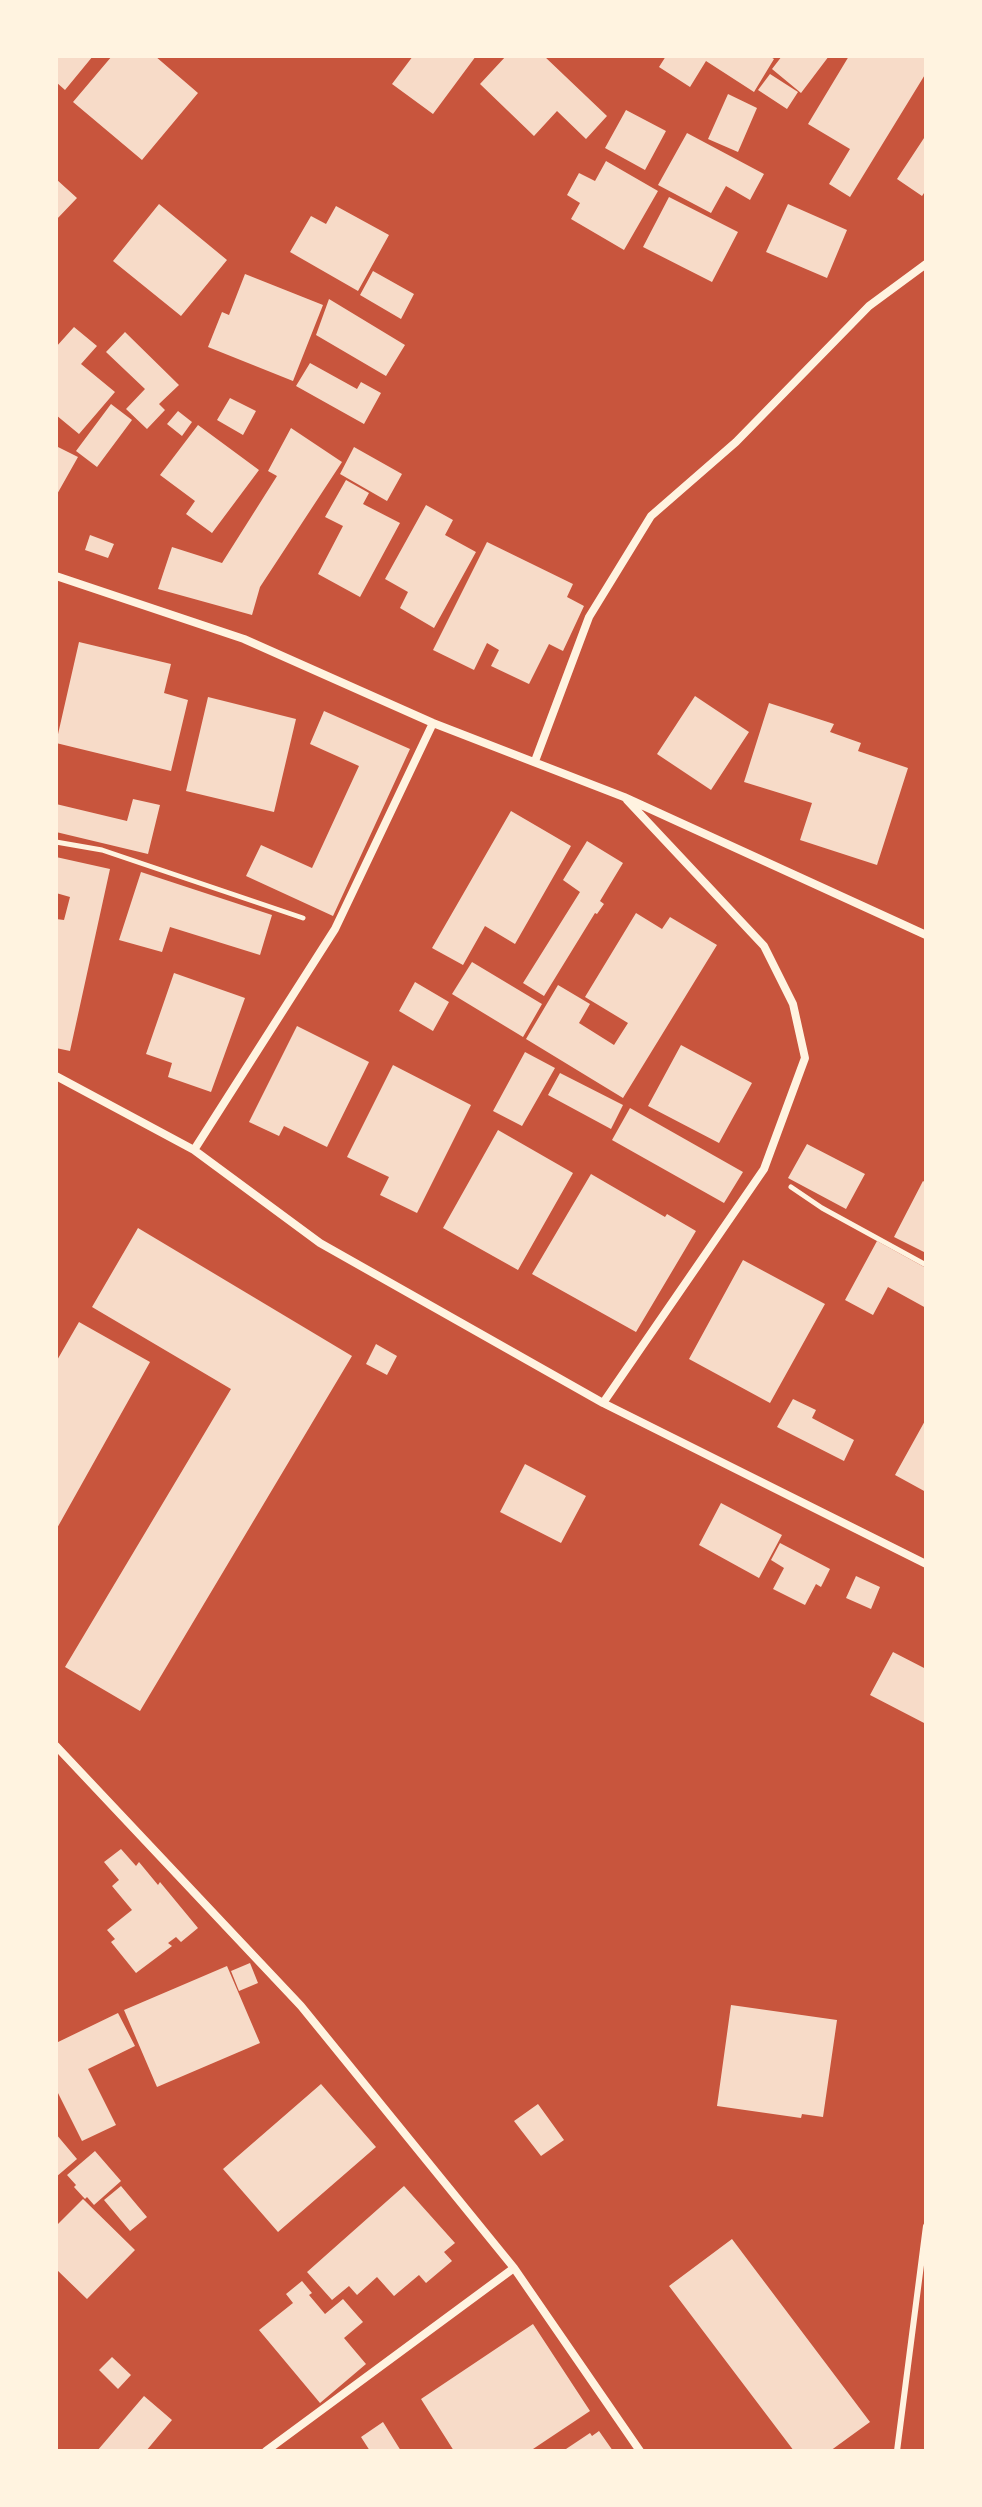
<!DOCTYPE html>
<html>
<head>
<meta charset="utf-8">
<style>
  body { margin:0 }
  #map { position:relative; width:982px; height:2507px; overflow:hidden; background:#c8553d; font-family:"DejaVu Sans",sans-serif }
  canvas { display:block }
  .frame { position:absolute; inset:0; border:58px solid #fff3e0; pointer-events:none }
</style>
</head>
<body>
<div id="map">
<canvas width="982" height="2507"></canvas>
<div class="frame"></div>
</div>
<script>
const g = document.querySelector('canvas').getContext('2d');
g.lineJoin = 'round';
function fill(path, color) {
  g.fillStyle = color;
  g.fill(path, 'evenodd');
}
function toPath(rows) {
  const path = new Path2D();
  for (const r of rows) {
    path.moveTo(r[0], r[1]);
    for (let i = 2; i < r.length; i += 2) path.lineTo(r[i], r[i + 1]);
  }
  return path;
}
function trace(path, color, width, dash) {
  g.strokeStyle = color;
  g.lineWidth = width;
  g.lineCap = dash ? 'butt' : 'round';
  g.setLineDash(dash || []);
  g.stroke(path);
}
fill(toPath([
  [56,56,93,56,65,90,56,82],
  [112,56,155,56,198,93,142,160,73,102],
  [413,56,476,56,433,114,392,84],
  [506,56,544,56,607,116,586,139,557,111,534,136,480,84],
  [666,56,769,56,774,59,754,92,706,61,690,87,659,67],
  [782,56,829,56,801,93,772,69],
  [849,56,926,56,926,73,850,197,829,184,850,149,808,124],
  [770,74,798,92,787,109,758,90],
  [728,94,757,108,738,152,708,139],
  [626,110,666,131,645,170,605,148],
  [687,133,764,174,750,200,726,186,711,213,658,185],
  [926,135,926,190,922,196,897,179],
  [606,161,658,191,624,250,571,219,580,203,567,195,579,173,595,181],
  [56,179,77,198,56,220],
  [669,197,738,232,712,282,643,247],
  [159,204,227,260,181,316,113,261],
  [788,204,847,230,827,278,766,252],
  [336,206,389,235,358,291,290,252,311,216,326,224],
  [373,271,414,294,401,319,360,295],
  [245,274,323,305,293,381,208,347,222,312,229,315],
  [329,299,405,345,386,376,316,335],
  [74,327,97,346,81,364,115,392,79,434,56,415,56,347],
  [125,332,179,385,159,404,165,410,147,429,126,409,145,389,106,352],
  [310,363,357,389,361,382,381,393,364,424,296,386],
  [230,398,256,411,243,435,217,420],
  [111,404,132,420,97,467,76,451],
  [178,411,192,422,182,436,167,424],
  [198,425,259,470,212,533,186,514,195,501,160,475],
  [291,428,342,462,260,587,252,615,158,589,172,547,222,563,277,476,268,471],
  [56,446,78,457,56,496],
  [354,447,402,474,387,501,340,474],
  [346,480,369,493,363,504,400,523,360,597,318,574,343,526,325,517],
  [426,505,453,520,445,535,476,552,434,628,400,608,408,592,385,579],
  [90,535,114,544,108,558,85,550],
  [487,542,573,584,567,597,584,606,563,651,549,644,529,684,491,666,499,650,487,643,474,670,433,650],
  [79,642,171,664,164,693,188,700,171,771,56,743],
  [695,696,749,732,711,790,657,754],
  [208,697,296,719,274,812,186,791],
  [769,703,834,724,830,732,861,743,858,751,908,768,877,865,800,840,812,803,744,782],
  [324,711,410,749,333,916,246,876,261,845,312,868,359,766,310,744],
  [133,799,160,805,148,854,56,832,56,804,127,821],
  [511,811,571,846,515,944,485,926,463,965,432,948],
  [587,841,623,863,600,901,604,904,597,914,595,913,544,996,523,983,580,892,563,880],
  [56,857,110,869,70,1051,56,1048,56,919,64,920,70,897,56,893],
  [141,872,272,915,260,955,170,927,162,952,119,940],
  [636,913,662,929,670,917,717,945,623,1098,526,1039,558,985,590,1004,579,1023,614,1045,628,1023,585,997],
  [472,962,542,1004,523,1037,452,994],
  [174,973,245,998,211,1092,168,1077,172,1063,146,1054],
  [415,982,449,1002,433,1031,399,1011],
  [297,1026,369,1062,327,1147,284,1126,279,1136,249,1122],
  [681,1045,752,1083,719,1143,648,1106],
  [525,1052,555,1068,522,1126,493,1111],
  [393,1065,471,1105,417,1213,380,1195,389,1177,347,1157],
  [560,1073,623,1105,611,1129,548,1095],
  [630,1108,743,1172,724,1203,612,1140],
  [498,1130,573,1173,518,1270,443,1228],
  [807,1144,865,1174,846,1209,788,1178],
  [591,1174,665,1217,667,1214,696,1231,636,1332,532,1274],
  [923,1181,926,1183,926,1253,894,1237],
  [138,1228,352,1356,140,1711,65,1667,231,1389,92,1307],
  [877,1241,926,1268,926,1308,888,1287,873,1315,845,1300],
  [743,1260,825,1304,770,1403,689,1359],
  [79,1322,150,1362,56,1530,56,1362],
  [376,1344,397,1356,387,1375,366,1364],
  [793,1399,816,1410,812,1418,854,1440,844,1461,777,1427],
  [926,1419,926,1492,895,1475],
  [525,1464,586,1496,561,1543,500,1512],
  [721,1503,782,1535,759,1578,699,1545],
  [780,1543,830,1569,821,1587,816,1584,805,1605,773,1589,784,1568,771,1560],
  [856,1576,880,1587,871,1609,846,1598],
  [893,1652,926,1669,926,1724,870,1695],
  [121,1849,136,1866,139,1862,158,1885,160,1882,198,1928,181,1942,176,1937,168,1943,172,1946,136,1973,111,1942,115,1939,107,1930,132,1910,112,1886,119,1880,104,1862],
  [250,1963,258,1983,239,1991,231,1971],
  [227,1966,260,2043,157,2087,124,2010],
  [731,2005,837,2020,823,2117,802,2114,801,2118,717,2106],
  [118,2013,135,2046,88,2069,116,2125,82,2141,56,2089,56,2043],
  [321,2084,376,2147,278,2232,223,2169],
  [538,2104,564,2140,541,2156,514,2121],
  [56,2134,77,2159,56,2177],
  [95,2151,121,2181,94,2205,87,2197,85,2199,74,2187,76,2185,67,2175],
  [121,2186,147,2217,130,2231,104,2200],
  [404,2186,455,2243,444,2252,452,2261,426,2283,419,2275,394,2296,377,2277,357,2295,349,2286,332,2300,307,2272],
  [83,2199,135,2250,87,2299,56,2269,56,2226],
  [732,2239,870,2422,830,2451,794,2451,669,2286],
  [302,2281,312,2293,309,2295,325,2314,343,2299,363,2322,344,2338,366,2364,320,2403,259,2330,293,2303,286,2294],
  [533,2324,590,2411,530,2451,454,2451,421,2399],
  [112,2357,131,2375,118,2389,99,2370],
  [144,2396,172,2420,146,2451,97,2451],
  [383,2422,401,2451,370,2451,361,2437],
  [599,2431,613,2451,563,2451,590,2433,592,2436]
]), '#f7dbc8');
trace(toPath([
  [56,842,102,850,303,918],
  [791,1187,822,1208,926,1265]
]), '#fff3e0', 5);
trace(toPath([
  [897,2451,926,2226]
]), '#fff3e0', 6);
trace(toPath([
  [56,576,244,639,433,723,624,797,926,935],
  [535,761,589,617,651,516,736,442,869,306,926,264],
  [56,1076,194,1150,320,1243,603,1403,926,1564],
  [194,1150,335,929,433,723],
  [603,1403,764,1169,805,1058,793,1004,764,946,627,800],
  [56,1746,301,2006,514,2268,640,2451],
  [266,2451,514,2268]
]), '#fff3e0', 8);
</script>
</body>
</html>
